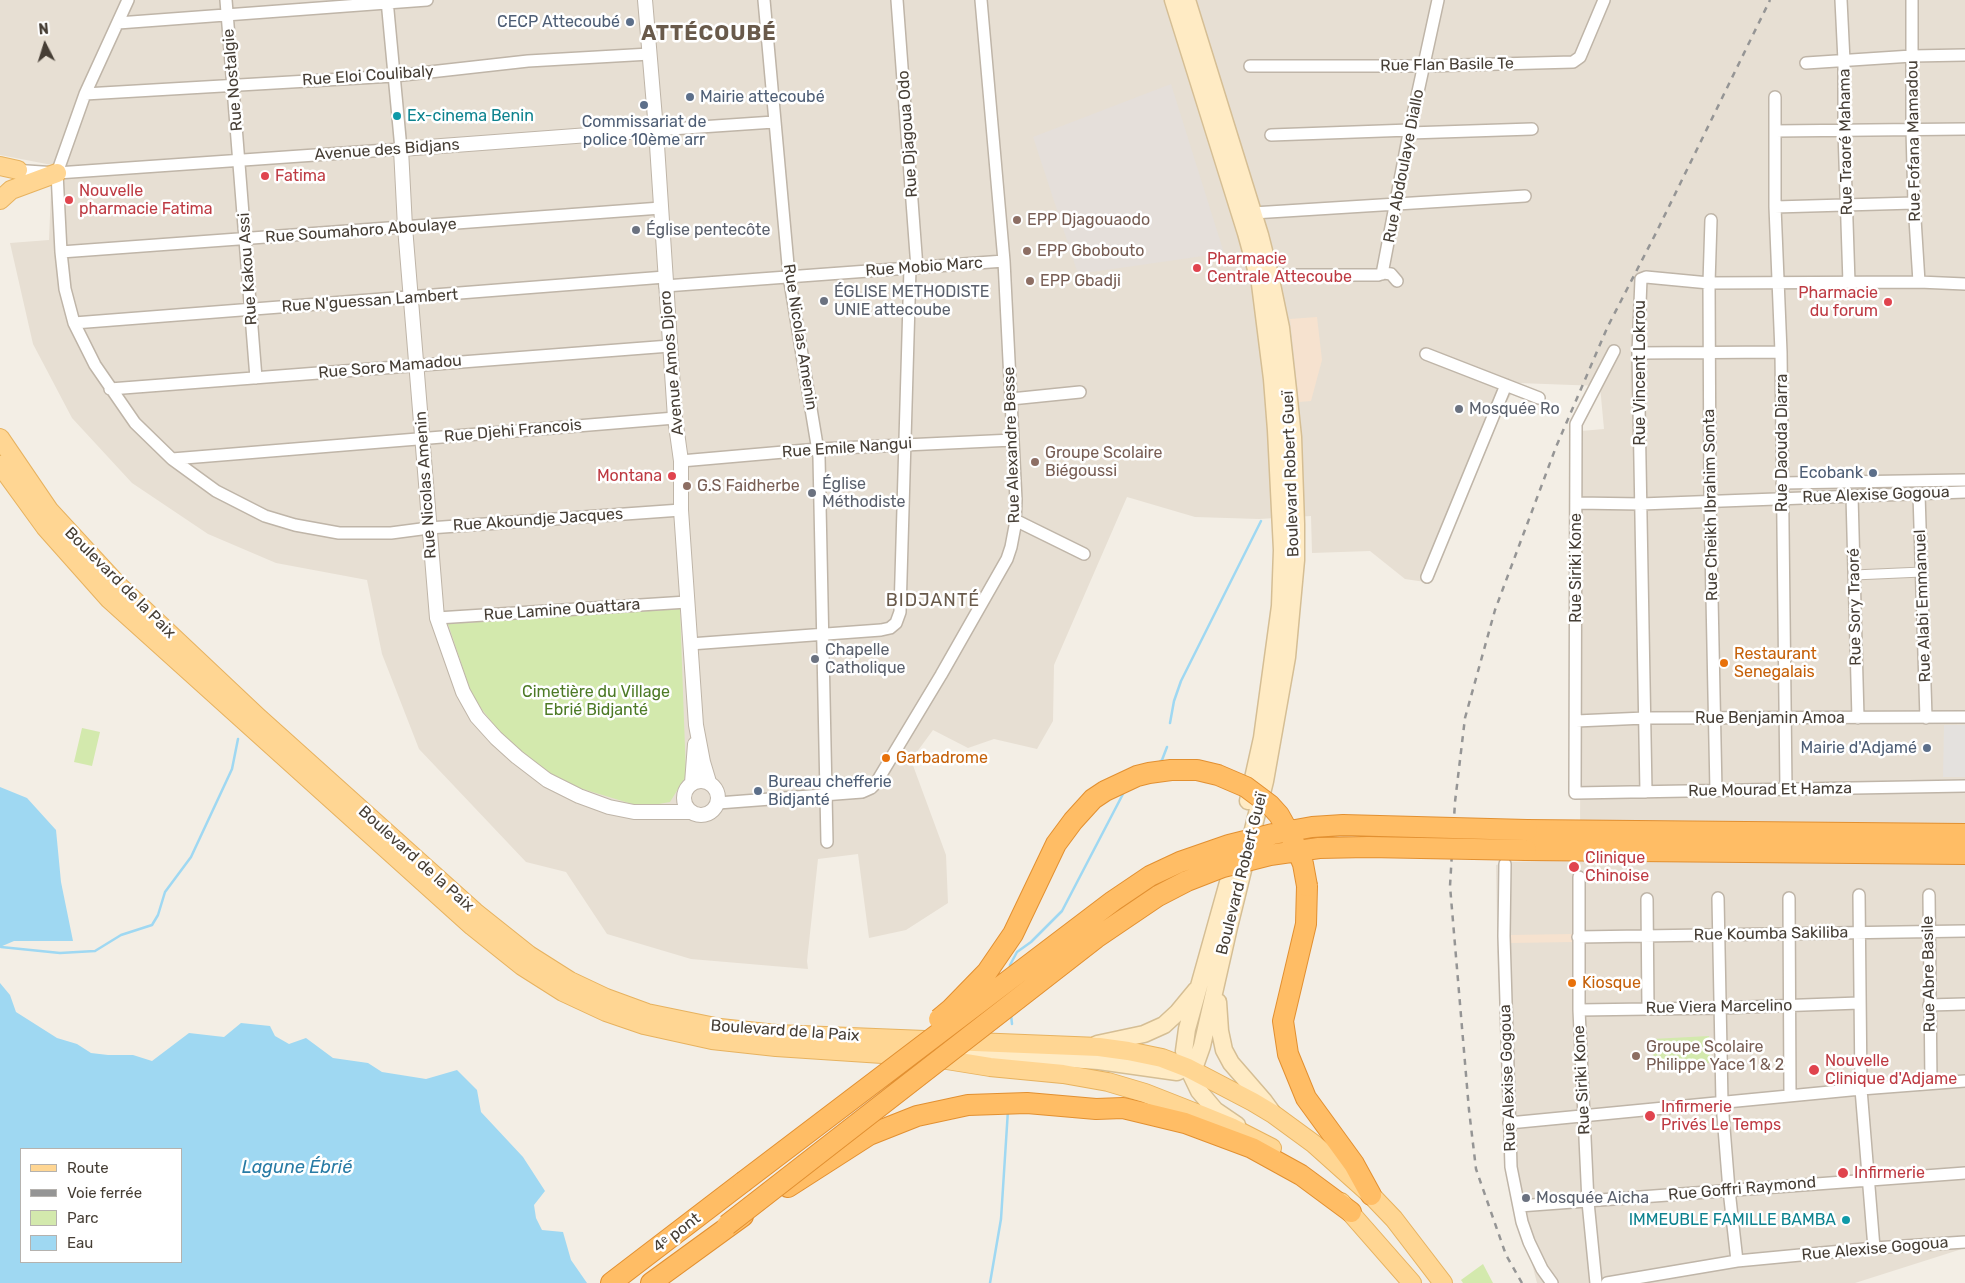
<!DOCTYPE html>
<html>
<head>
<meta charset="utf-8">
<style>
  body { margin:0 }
  #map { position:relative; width:1965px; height:1283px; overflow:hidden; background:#f3eee5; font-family:Rubik,sans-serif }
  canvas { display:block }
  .legend { position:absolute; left:20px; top:1148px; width:162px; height:115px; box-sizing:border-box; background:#fff; border:1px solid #b5b2ae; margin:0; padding:6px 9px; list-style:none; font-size:15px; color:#463e35 }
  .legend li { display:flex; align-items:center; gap:10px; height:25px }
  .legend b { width:25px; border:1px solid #b5b2ae }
  .north { position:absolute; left:20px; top:20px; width:50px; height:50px; -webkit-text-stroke:4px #fff; paint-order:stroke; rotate:355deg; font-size:14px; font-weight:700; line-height:20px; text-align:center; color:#463e35 }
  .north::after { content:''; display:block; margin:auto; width:18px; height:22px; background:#463e35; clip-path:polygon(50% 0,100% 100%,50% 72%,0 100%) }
</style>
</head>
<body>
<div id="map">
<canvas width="1965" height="1283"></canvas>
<ul class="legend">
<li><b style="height:6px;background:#ffd693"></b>Route</li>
<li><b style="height:6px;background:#959595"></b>Voie ferrée</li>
<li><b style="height:14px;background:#d3e9ad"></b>Parc</li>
<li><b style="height:14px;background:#9fd8f2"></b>Eau</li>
</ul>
<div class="north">N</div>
</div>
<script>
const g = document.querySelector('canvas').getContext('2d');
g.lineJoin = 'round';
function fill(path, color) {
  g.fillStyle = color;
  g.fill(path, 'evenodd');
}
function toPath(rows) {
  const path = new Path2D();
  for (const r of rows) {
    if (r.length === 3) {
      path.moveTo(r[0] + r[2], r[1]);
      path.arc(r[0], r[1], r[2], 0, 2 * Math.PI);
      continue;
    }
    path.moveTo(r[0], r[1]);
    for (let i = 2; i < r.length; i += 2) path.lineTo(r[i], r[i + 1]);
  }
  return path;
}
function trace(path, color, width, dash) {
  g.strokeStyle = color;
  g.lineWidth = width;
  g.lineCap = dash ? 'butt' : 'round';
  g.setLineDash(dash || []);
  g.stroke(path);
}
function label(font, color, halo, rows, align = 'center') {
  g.font = font + ' Rubik,sans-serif';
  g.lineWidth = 5;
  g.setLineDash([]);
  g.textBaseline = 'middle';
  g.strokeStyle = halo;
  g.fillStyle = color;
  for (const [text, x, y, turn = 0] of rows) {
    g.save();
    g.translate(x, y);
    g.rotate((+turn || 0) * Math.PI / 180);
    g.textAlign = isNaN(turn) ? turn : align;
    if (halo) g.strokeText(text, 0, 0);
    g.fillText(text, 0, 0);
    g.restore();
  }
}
fill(toPath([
  [0,0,1965,0,1965,1248,1855,1283,1537,1283,1514,1195,1504,1004,1498,980,1496,865,1506,862,1580,860,1581,431,1604,429,1600,386,1518,383,1477,451,1425,582,1405,579,1370,551,1312,553,1311,516,1259,519,1195,517,1127,497,1054,665,1053,721,1037,749,994,739,968,748,933,730,911,760,946,855,948,903,906,930,869,938,858,854,818,859,807,961,808,969,691,959,607,934,566,872,526,862,419,749,382,654,367,580,276,563,208,534,132,483,72,418,33,344,10,243,49,240,52,165,0,155]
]), '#e7dfd3');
fill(toPath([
  [1317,317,1322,360,1311,401,1299,402,1290,319],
  [1573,934,1573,942,1510,943,1510,935]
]), '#f6e2cf');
fill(toPath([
  [1171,84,1224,253,1078,274,1033,137]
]), '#e5dfda');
fill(toPath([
  [680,609,686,776,670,802,642,807,566,784,517,754,473,698,448,624],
  [82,728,100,732,92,766,74,762],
  [1709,1036,1711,1063,1654,1066,1652,1039],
  [1483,1264,1493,1283,1463,1283,1461,1280]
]), '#d3e9ad');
fill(toPath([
  [1944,725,1965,725,1965,777,1943,777]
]), '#e4e1de');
fill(toPath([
  [0,787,27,798,56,830,61,882,73,941,14,941,0,947],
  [0,983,10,995,16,1012,57,1038,77,1044,91,1053,108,1055,133,1055,152,1061,189,1033,224,1037,241,1023,270,1026,275,1036,289,1044,306,1038,333,1058,368,1063,382,1072,426,1079,457,1070,477,1090,481,1112,523,1157,545,1191,534,1205,536,1218,542,1230,563,1232,571,1260,587,1283,0,1283],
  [181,1149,181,1262,21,1262,21,1149]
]), '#9fd8f2');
trace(toPath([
  [1170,723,1174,701,1181,681,1261,521],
  [1158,763,1162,760,1167,747],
  [1,947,60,953,95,951,121,935,152,925,158,915,165,892,191,857,232,769,238,739],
  [1010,970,1010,965,1017,952,1031,942,1062,911,1124,792],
  [1011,1015,1012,1024],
  [990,1283,1001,1219,1008,1110]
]), '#9fd8f2', 2.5);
const pedestrian = toPath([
  [1854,575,1922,572]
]);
const minor = toPath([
  [128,0,85,94,57,173,61,252,65,289,74,323,95,365,135,423,172,459,216,491,265,516,295,525,339,533,391,533,429,528,681,510],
  [226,0,256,378],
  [764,0,789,276,819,457,827,842],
  [897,0,917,268],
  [1841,0,1844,61,1844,131,1849,283],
  [1912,0,1912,130,1914,203,1919,282],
  [118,23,427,0],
  [1806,63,1912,56,1965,55],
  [1250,66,1424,66,1573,62,1580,57,1604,0],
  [85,94,394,76,528,61,650,54],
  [1775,97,1775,207,1781,352,1786,789],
  [656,130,774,122],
  [1775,131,1965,129],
  [1409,133,1532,129],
  [1271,135,1410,130],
  [12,170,57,173,401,149,387,0],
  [1775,207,1914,203],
  [1253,213,1525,196],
  [1711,220,1709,283,1710,500,1716,791],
  [61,252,661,208],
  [1382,274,1409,133,1438,0],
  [1270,275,1378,275,1384,273,1391,274,1397,281],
  [665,286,1004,261],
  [74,323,665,277],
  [1614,351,1576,424,1575,793,1965,786],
  [1638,353,1781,352],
  [1426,354,1539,398],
  [110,389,670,346],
  [1011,399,1080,392],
  [172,459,675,418],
  [681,461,818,449,1013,440],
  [1782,483,1965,480],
  [1919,494,1926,718],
  [1852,496,1858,718],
  [1577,503,1641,504,1965,492],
  [1015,520,1084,554],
  [1427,577,1506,385],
  [437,618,687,602],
  [690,644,881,630,890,628,896,623,900,612,910,268],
  [1576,721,1645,718,1965,717],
  [1646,792,1638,353,1641,279,1646,277,1709,283,1919,282,1965,284],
  [718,803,862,792,871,788,876,783,941,675,1007,559,1011,547,1015,526,1016,500,1004,261,981,0],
  [1505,864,1504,936,1511,1167,1522,1222,1529,1242,1542,1269,1552,1283],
  [1579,877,1579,1010,1588,1202,1596,1283],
  [1859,895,1861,1089,1874,1248],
  [1929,895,1931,1083],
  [1718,898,1722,1103,1729,1190,1737,1261],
  [1789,898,1790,1096],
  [1647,899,1648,1009],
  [1578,937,1965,931],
  [1929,1005,1965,1004],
  [1579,1010,1720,1008,1859,1003],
  [1509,1123,1861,1089,1965,1081],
  [1519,1206,1965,1173],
  [1607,1283,1737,1261,1874,1248,1965,1242]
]);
const tertiary = toPath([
  [645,0,656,130,675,418,681,461,681,510,696,725,703,762,709,782],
  [656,130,401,149,405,227,437,618,463,692,477,717,496,738,517,757,547,780,579,796,609,807,634,812,692,812],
  [701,798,17],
  [692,783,695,744]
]);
const secondary = toPath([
  [1173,0,1246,233,1260,284,1272,379,1276,430,1282,550,1280,606,1262,738,1248,801],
  [1234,861,1187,1029,1184,1051,1188,1068,1199,1091,1215,1110,1237,1125],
  [1218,1002,1220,1031,1224,1050,1231,1063,1264,1101,1272,1112],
  [1097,1044,1144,1034,1164,1025,1177,1013,1196,990],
  [943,1056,970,1053,994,1054,1099,1061,1177,1072,1196,1063,1202,1046,1229,927,1265,781,1287,657,1296,560,1296,524,1293,437,1288,390,1281,328,1270,275,1260,235,1187,0]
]);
const primary = toPath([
  [0,166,18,170],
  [0,200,11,190,57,173],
  [0,438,49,510,119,586,259,718,475,912,529,955,570,981,606,998,647,1013,720,1028,776,1034,1099,1047,1128,1051,1162,1058,1188,1068,1253,1102,1273,1114,1314,1144,1371,1195,1394,1219,1443,1283],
  [0,465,45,527,109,599,472,926,522,966,563,992,606,1012,644,1025,712,1040,776,1047,928,1057,990,1067,1063,1074,1108,1082,1145,1093,1201,1115,1231,1127,1272,1148],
  [1341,1202,1412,1283]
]);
const motorway = toPath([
  [1527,830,1965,834],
  [1526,850,1965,854],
  [1307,886,1306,924,1283,1021,1288,1054,1306,1098,1354,1164,1371,1195],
  [788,1187,869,1135,917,1116,968,1105,1027,1103,1096,1109,1123,1108,1185,1123,1252,1148,1301,1175,1351,1212],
  [611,1283,743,1182],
  [651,1283,743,1216]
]);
trace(pedestrian, '#bfb5a8', 11);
trace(minor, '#bfb5a8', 14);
trace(tertiary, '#bfb5a8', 16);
trace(secondary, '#d5be94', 19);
trace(primary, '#e7b25f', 20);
trace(motorway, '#e29031', 22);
trace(pedestrian, '#fff', 9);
trace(minor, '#fff', 11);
trace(tertiary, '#fff', 14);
trace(secondary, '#ffebc4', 16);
trace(primary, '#ffd693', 18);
trace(motorway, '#ffbd65', 20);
trace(toPath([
  [1522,1283,1506,1255,1476,1169,1469,1110,1450,886,1455,802,1465,718,1495,610,1556,447,1608,326,1656,233,1770,0]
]), '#959595', 2.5, [6, 6]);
const motorwayBridge = toPath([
  [939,1019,951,1009,987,972,1013,934,1056,844,1073,821,1093,799,1105,791,1137,776,1149,773,1171,770,1197,770,1218,775,1246,787,1270,805,1279,815,1293,840,1303,864,1307,886],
  [743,1182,1113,901,1150,876,1180,862,1229,845,1273,834,1312,827,1343,825,1527,830],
  [727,1225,1096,938,1158,896,1187,881,1223,867,1270,855,1319,848,1368,847,1526,850]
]);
trace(motorwayBridge, '#e29031', 22, []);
trace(motorwayBridge, '#ffbd65', 20);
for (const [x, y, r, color] of [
  [630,22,5,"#5c6f8a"],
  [690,97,5,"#5c6f8a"],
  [644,105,5,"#5c6f8a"],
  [397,116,5,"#0f9aa8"],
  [265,176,5,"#e0444e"],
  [69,200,5,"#e0444e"],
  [1017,220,5,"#8d6e63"],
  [636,230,5,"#6b7280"],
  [1027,251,5,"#8d6e63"],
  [1197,268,5,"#e0444e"],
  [1030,281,5,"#8d6e63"],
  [824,301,5,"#6b7280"],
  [1888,302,5,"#e0444e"],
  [1459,409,5,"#6b7280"],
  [1035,462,5,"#8d6e63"],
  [1873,473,5,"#5c6f8a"],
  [672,476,5,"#e0444e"],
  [687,486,5,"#8d6e63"],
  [812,493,5,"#6b7280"],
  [815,659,5,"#6b7280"],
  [1724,663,5,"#e8710a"],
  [1927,748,5,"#5c6f8a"],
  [886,758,5,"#e8710a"],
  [758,791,5,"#5c6f8a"],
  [1574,867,6,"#e0444e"],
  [1572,983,5,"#e8710a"],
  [1636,1056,5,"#8d6e63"],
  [1814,1070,6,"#e0444e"],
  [1650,1116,6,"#e0444e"],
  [1843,1173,6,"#e0444e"],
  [1526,1198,5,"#6b7280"],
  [1846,1220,5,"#0f9aa8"]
]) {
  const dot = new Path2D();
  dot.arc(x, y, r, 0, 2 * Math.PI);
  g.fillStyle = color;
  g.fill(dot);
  trace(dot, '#fff', 2);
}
label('16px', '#4e5e75', '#fff', [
  ["CECP Attecoubé",620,22],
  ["Mairie attecoubé",700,97,"left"],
  ["Commissariat de",644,122,"center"],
  ["police 10ème arr",644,140,"center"],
  ["Ecobank",1863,473],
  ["Mairie d'Adjamé",1917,748],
  ["Bureau chefferie",768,782,"left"],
  ["Bidjanté",768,800,"left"]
], 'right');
label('16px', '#463e35', '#fff', [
  ["Rue Flan Basile Te",1447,65,-1],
  ["Rue Eloi Coulibaly",368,76,-4],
  ["Rue Nostalgie",233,80,-95],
  ["Rue Djagoua Odo",908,134,-94],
  ["Rue Fofana Mamadou",1914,141,-91],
  ["Rue Traoré Mahama",1846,142,-91],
  ["Avenue des Bidjans",387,150,-4],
  ["Rue Abdoulaye Diallo",1404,166,-79],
  ["Rue Soumahoro Aboulaye",361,231,-4],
  ["Rue Mobio Marc",924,267,-4],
  ["Rue Kakou Assi",248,269,-94],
  ["Rue N'guessan Lambert",370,301,-4],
  ["Rue Nicolas Amenin",800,337,81],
  ["Avenue Amos Djoro",672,363,-95],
  ["Rue Soro Mamadou",390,367,-5],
  ["Rue Vincent Lokrou",1640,373,-90],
  ["Rue Djehi Francois",513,431,-5],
  ["Rue Daouda Diarra",1782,443,-90],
  ["Rue Alexandre Besse",1012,445,-92],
  ["Rue Emile Nangui",847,448,-4],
  ["Boulevard Robert Gueï",1291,474,-92],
  ["Rue Nicolas Amenin",426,485,-94],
  ["Rue Alexise Gogoua",1876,495,-2],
  ["Rue Cheikh Ibrahim Sonta",1711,505,-91],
  ["Rue Akoundje Jacques",538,520,-4],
  ["Rue Siriki Kone",1576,568,-90],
  ["Boulevard de la Paix",120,583,45],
  ["Rue Alabi Emmanuel",1923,606,-92],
  ["Rue Sory Traoré",1855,607,-91],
  ["Rue Lamine Ouattara",562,610,-4],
  ["Rue Benjamin Amoa",1770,718],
  ["Rue Mourad Et Hamza",1770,790,-1],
  ["Boulevard de la Paix",416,859,42],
  ["Boulevard Robert Gueï",1242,874,-76],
  ["Rue Koumba Sakiliba",1771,934,-1],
  ["Rue Abre Basile",1929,974,-91],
  ["Rue Viera Marcelino",1719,1007,-1],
  ["Boulevard de la Paix",785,1031,4],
  ["Rue Alexise Gogoua",1508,1078,-92],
  ["Rue Siriki Kone",1582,1080,-93],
  ["Rue Goffri Raymond",1742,1189,-5],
  ["4ᵉ pont",677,1233,-37],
  ["Rue Alexise Gogoua",1875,1249,-5]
]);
label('16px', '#0d838f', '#fff', [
  ["Ex-cinema Benin",407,116],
  ["IMMEUBLE FAMILLE BAMBA",1836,1220,"right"]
], 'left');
label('16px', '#be3a42', '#fff', [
  ["Fatima",275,176],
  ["Nouvelle",79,191],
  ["pharmacie Fatima",79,209],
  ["Pharmacie",1207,259],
  ["Centrale Attecoube",1207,277],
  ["Pharmacie",1878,293,"right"],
  ["du forum",1878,311,"right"],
  ["Montana",662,476,"right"],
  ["Clinique",1585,858],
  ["Chinoise",1585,876],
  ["Nouvelle",1825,1061],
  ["Clinique d'Adjame",1825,1079],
  ["Infirmerie",1661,1107],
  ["Privés Le Temps",1661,1125],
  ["Infirmerie",1854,1173]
], 'left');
label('16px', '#785e54', '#fff', [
  ["EPP Djagouaodo",1027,220],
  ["EPP Gbobouto",1037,251],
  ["EPP Gbadji",1040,281],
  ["Groupe Scolaire",1045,453],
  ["Biégoussi",1045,471],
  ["G.S Faidherbe",697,486],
  ["Groupe Scolaire",1646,1047],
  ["Philippe Yace 1 & 2",1646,1065]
], 'left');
label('16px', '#5b616d', '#fff', [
  ["Église pentecôte",646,230],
  ["ÉGLISE METHODISTE",834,292],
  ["UNIE attecoube",834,310],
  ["Mosquée Ro",1469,409],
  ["Église",822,484],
  ["Méthodiste",822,502],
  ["Chapelle",825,650],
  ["Catholique",825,668],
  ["Mosquée Aicha",1536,1198]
], 'left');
label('16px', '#c56008', '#fff', [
  ["Restaurant",1734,654],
  ["Senegalais",1734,672],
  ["Garbadrome",896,758],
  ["Kiosque",1582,983]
], 'left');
label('16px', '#4d7a26', '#fff', [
  ["Cimetière du Village",596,692],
  ["Ebrié Bidjanté",596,710]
]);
g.letterSpacing = '1px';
label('18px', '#695a4b', '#fff', [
  ["BIDJANTÉ",933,601]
]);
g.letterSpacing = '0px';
label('italic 18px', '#287ba5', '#fff', [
  ["Lagune Ébrié",297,1168]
]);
g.letterSpacing = '1px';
label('bold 21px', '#695a4b', '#fff', [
  ["ATTÉCOUBÉ",709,34]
]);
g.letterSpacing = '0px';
</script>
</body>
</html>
